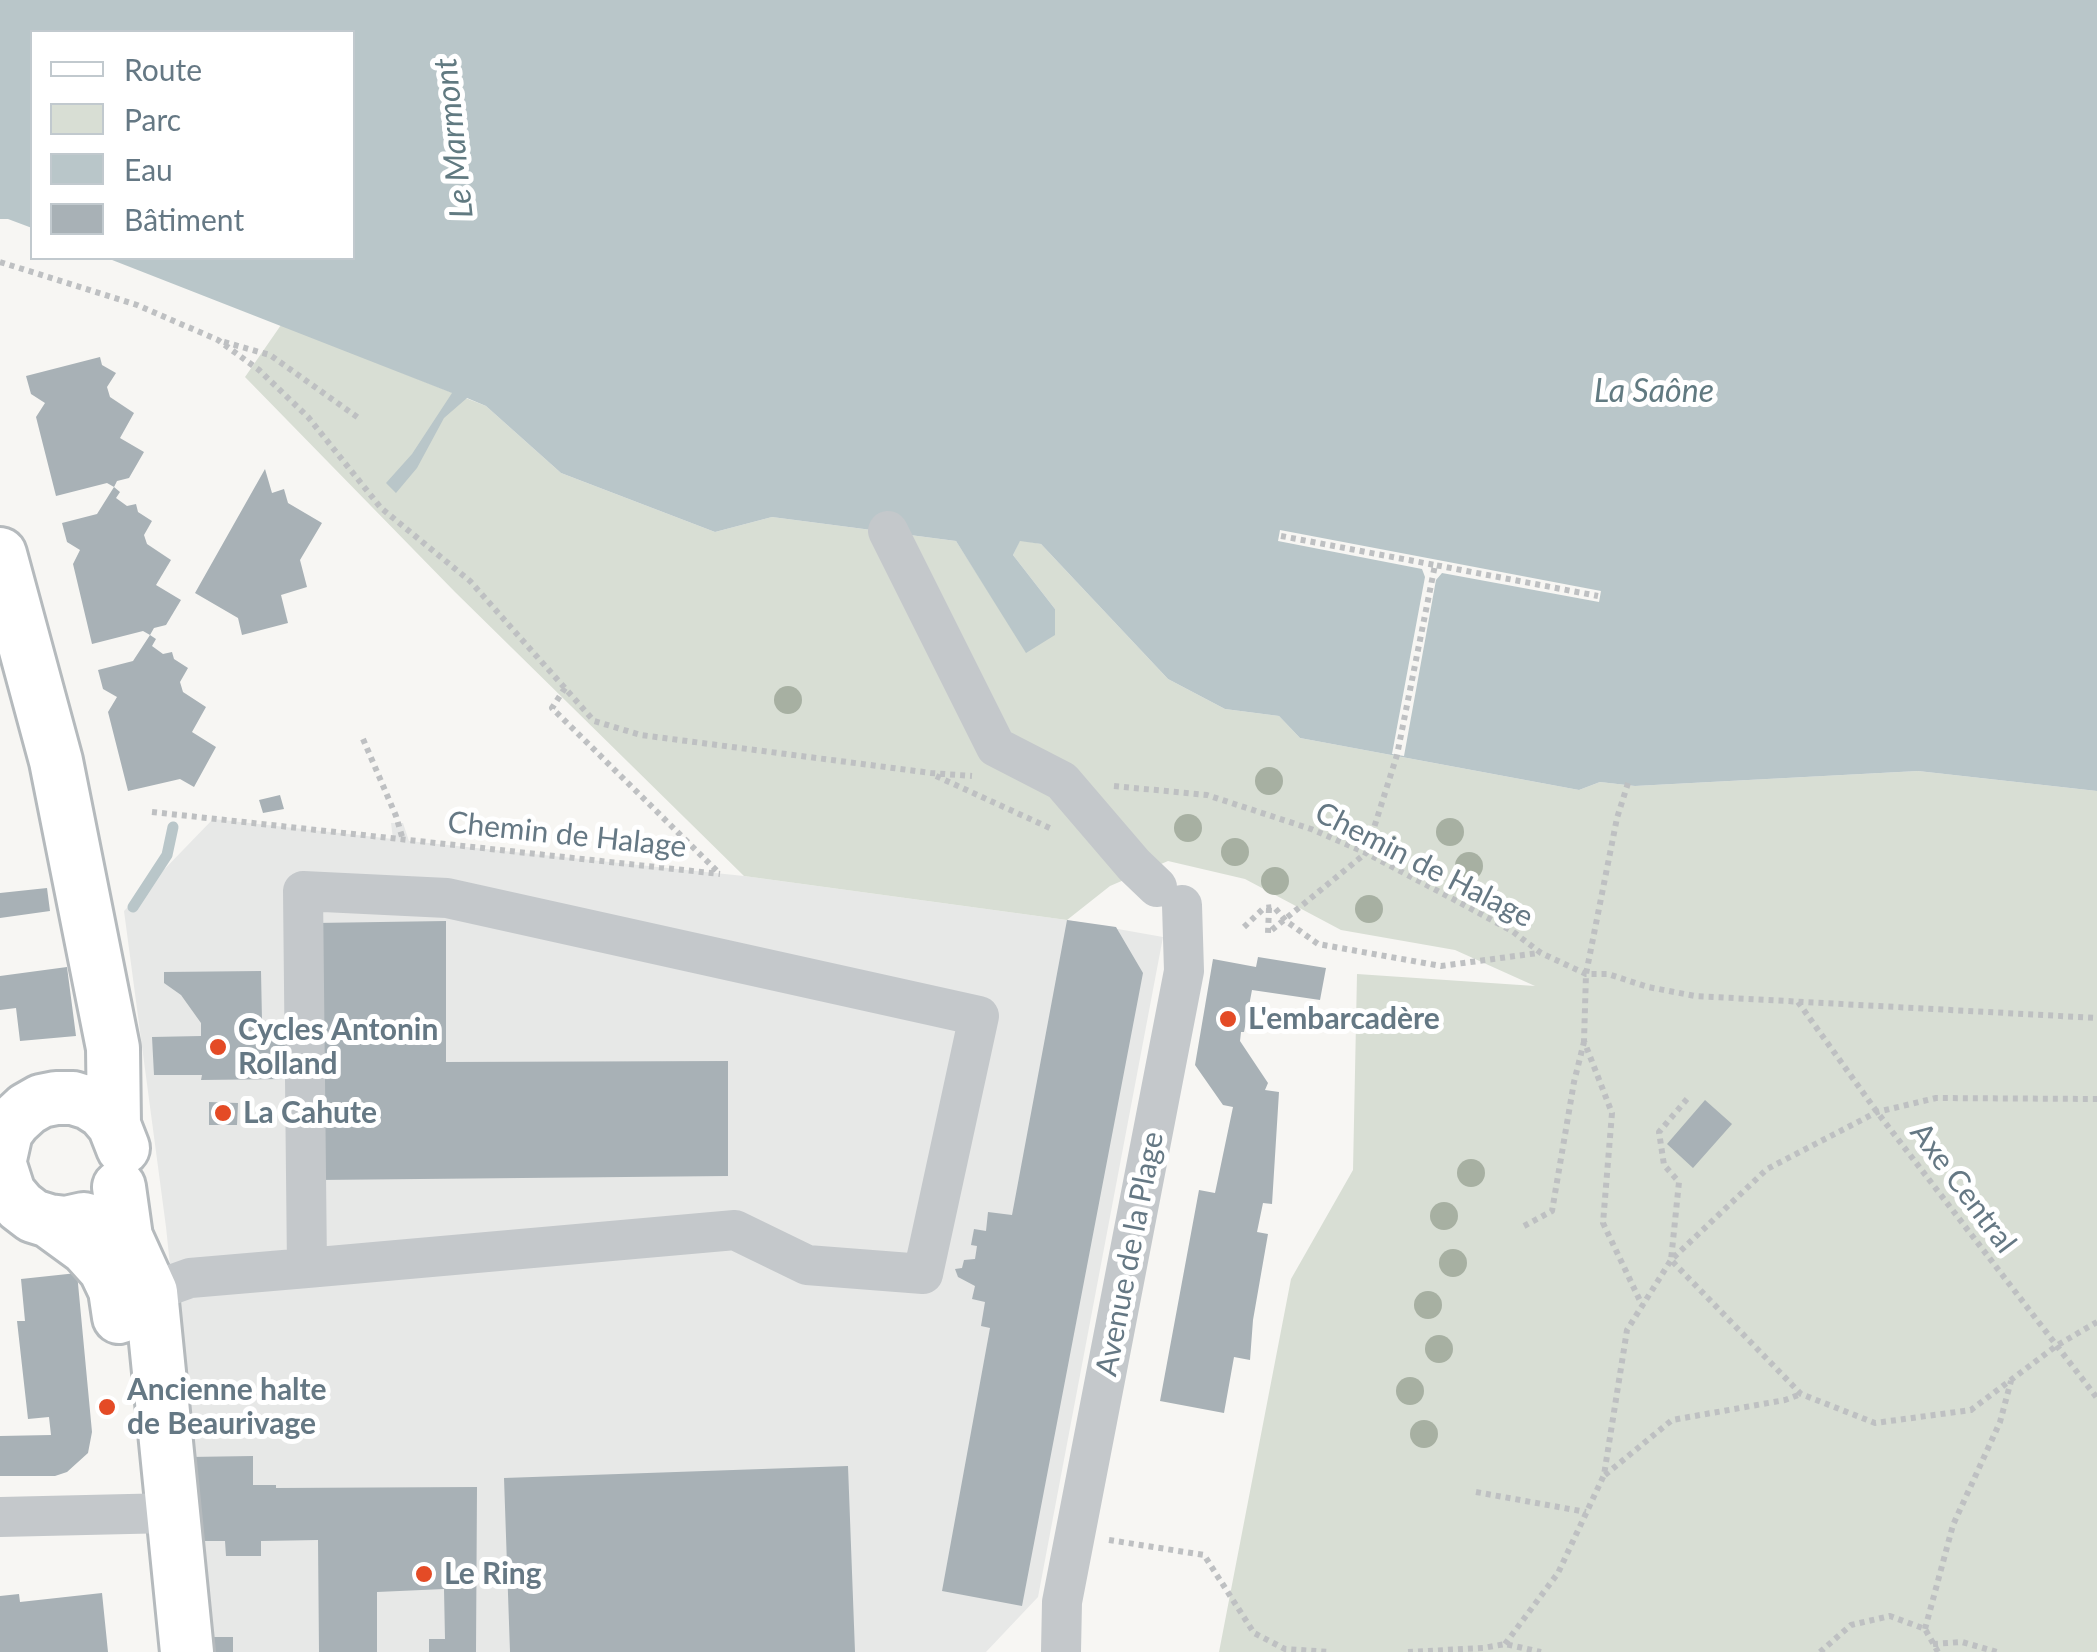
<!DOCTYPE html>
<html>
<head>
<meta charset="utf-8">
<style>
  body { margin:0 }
  #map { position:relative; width:2097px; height:1652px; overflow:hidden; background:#f7f6f3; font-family:Lato,sans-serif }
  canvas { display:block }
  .legend { position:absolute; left:30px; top:30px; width:325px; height:230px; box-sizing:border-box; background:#fff; border:2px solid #c1c9ce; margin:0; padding:12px 18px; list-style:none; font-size:30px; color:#657884 }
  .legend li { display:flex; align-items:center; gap:20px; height:50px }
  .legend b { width:50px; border:2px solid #c1c9ce }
</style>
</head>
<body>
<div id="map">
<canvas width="2097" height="1652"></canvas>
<ul class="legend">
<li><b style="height:12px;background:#fff"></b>Route</li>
<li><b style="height:28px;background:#d8ded4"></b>Parc</li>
<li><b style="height:28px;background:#b9c6c9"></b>Eau</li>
<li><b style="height:28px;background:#a8b1b6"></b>Bâtiment</li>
</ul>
</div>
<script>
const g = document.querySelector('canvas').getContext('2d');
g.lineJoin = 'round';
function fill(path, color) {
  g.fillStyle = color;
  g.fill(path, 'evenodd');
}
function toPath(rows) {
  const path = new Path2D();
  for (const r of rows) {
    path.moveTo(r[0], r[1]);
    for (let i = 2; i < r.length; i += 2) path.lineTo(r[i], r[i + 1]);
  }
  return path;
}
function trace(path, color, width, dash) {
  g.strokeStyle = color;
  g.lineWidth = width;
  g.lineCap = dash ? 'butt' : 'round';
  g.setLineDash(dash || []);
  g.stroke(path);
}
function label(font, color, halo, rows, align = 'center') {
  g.font = font + ' Lato,sans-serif';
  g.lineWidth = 10;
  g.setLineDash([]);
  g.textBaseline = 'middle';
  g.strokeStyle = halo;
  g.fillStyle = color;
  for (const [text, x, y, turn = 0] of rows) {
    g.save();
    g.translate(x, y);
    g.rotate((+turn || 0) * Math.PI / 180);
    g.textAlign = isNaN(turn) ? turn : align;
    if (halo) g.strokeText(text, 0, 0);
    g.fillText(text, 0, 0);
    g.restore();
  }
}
fill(toPath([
  [213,819,393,839,391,823,403,823,409,841,744,876,1067,920,1163,937,1038,1597,986,1652,207,1652,196,1515,166,1227,124,911]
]), '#e7e8e7');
fill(toPath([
  [281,325,486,406,561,473,715,532,772,517,956,541,1027,652,1055,609,1013,555,1020,540,1041,544,1168,679,1225,709,1279,716,1300,738,1579,790,1600,782,1635,786,1918,771,2097,791,2097,1652,1219,1652,1291,1279,1353,1170,1357,974,1535,986,1455,950,1341,930,1245,879,1168,861,1110,886,1067,920,744,876,455,592,245,377]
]), '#d8ded4');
fill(toPath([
  [0,0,2097,0,2097,791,1918,771,1635,786,1600,782,1579,790,1300,738,1279,716,1225,709,1168,679,1041,544,1020,541,1013,555,1055,609,1055,635,1026,653,956,541,772,517,715,532,561,473,486,406,467,398,444,418,417,468,396,493,386,483,412,454,452,393,107,258,352,258,352,32,32,32,32,228,8,219,0,219]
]), '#b9c6c9');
fill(toPath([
  [1280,530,1601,591,1599,602,1442,573,1436,580,1404,756,1392,754,1425,577,1422,569,1278,541]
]), '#f7f6f3');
trace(toPath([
  [133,907,167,855,173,827]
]), '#b9c6c9', 11);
fill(toPath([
  [100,357,102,365,116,373,107,387,110,397,134,413,120,438,144,452,129,478,117,481,114,487,107,483,56,496,36,417,45,403,31,394,26,376],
  [265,469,272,493,284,489,288,503,322,523,300,560,307,587,281,595,288,623,242,635,238,618,195,593],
  [114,487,120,492,116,498,127,506,136,504,138,512,152,521,144,535,147,544,171,560,156,585,181,600,166,625,154,628,150,635,143,631,92,644,73,564,80,550,67,542,62,523,97,514],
  [150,635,156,639,152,646,163,654,172,652,174,659,188,668,180,682,183,692,206,707,192,732,216,747,194,787,180,779,128,791,108,712,117,697,103,689,98,670,133,661],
  [280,795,284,809,263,813,259,800],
  [47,888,50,911,0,918,0,893],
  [1067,920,1116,927,1143,973,1022,1606,942,1591,990,1328,981,1326,985,1302,972,1299,975,1286,958,1277,955,1269,962,1268,964,1260,975,1259,977,1246,971,1245,974,1229,986,1231,988,1212,1012,1215],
  [446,921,446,1062,728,1061,728,1176,317,1180,315,923],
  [1258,957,1326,968,1320,1000,1252,990,1244,1032,1241,1032,1240,1041,1268,1083,1265,1090,1279,1092,1272,1204,1263,1203,1257,1232,1268,1234,1253,1320,1250,1360,1234,1357,1224,1413,1160,1401,1199,1190,1215,1193,1233,1107,1223,1105,1195,1065,1213,959,1256,967],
  [67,967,76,1036,20,1041,16,1008,0,1010,0,976],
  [261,971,262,1021,287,1020,287,1079,201,1080,202,1075,154,1075,152,1037,201,1036,201,1023,181,995,164,983,164,972],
  [1705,1100,1732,1124,1693,1168,1667,1144],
  [209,1102,238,1103,237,1125,209,1125],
  [77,1273,92,1432,88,1453,67,1472,55,1476,0,1476,0,1436,51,1435,49,1417,28,1419,17,1321,25,1321,21,1279],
  [253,1456,253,1485,276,1485,276,1488,477,1487,476,1652,429,1652,429,1639,445,1639,444,1589,377,1592,377,1652,319,1652,318,1540,261,1541,261,1556,226,1556,225,1541,199,1541,189,1457],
  [848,1466,855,1652,510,1652,504,1478],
  [102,1593,108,1652,0,1652,0,1596,19,1594,20,1602],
  [210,1637,233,1637,233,1652,212,1652]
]), '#a8b1b6');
const major = toPath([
  [0,554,56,761,113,1048,114,1125],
  [0,1159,6,1132,15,1120,27,1109,41,1101,56,1098,73,1098,89,1103,103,1112,114,1125,123,1148],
  [0,1165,9,1193,20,1206,33,1216,49,1221,66,1223,84,1219],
  [119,1187,126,1237,151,1292,187,1652],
  [49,1221,86,1248,105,1269,115,1290,119,1317]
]);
trace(major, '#b5babd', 58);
trace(toPath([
  [0,262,137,305,218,340,259,370,308,417,381,508,470,581,594,721,641,735,931,773,972,776],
  [224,342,270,355,360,419],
  [1281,536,1435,565],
  [565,688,552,708,719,873],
  [363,739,396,816,403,840],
  [936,776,1052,829],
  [1628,783,1617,818,1586,974,1584,1041,1612,1113,1603,1223,1642,1305],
  [1114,786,1207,795,1311,829,1366,853,1451,898,1512,931,1541,953,1586,974,1608,974,1648,987,1695,996,2097,1018],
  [152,812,720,874],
  [1269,908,1268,933,1366,853,1397,755,1435,565,1598,596],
  [1244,927,1264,908,1274,907,1286,921,1318,944,1441,966,1538,953],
  [1798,1002,1877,1112,2097,1398],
  [1687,1099,1659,1132,1664,1165,1679,1182,1671,1260,1801,1394,1875,1423,1971,1410,2056,1346,2097,1322],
  [1524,1226,1552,1211,1574,1082,1584,1042],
  [1605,1475,1672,1420,1785,1400,1801,1394],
  [1476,1492,1586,1512],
  [1109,1540,1204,1555,1254,1633,1285,1649,1330,1652],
  [1925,1629,1953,1525,2000,1422,2011,1381],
  [1505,1644,1558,1573,1604,1475,1627,1330,1671,1260,1767,1169,1877,1112,1936,1098,2097,1099],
  [1933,1644,1962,1642,1997,1652],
  [1408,1652,1483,1648,1505,1644,1541,1652],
  [1820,1652,1851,1625,1890,1616,1925,1629,1938,1652]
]), '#bec0c2', 6, [5, 5]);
trace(toPath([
  [888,531,996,747,1062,781,1134,865,1157,887],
  [151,1292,190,1278,307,1268,735,1230,807,1265,923,1274,979,1016,447,898,303,891,307,1268],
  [0,1517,172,1513],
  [1061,1652,1062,1602,1184,971,1182,905]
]), '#c4c8cb', 40);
trace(major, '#fff', 52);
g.fillStyle = '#a7b0a2';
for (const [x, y] of [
  [788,700],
  [1269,781],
  [1188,828],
  [1450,832],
  [1235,852],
  [1469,866],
  [1275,881],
  [1369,909],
  [1471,1173],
  [1444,1216],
  [1453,1263],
  [1428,1305],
  [1439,1349],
  [1410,1391],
  [1424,1434]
]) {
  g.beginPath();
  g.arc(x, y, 14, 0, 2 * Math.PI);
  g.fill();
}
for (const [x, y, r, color] of [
  [1228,1019,10,"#e44b26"],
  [218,1047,10,"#e44b26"],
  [223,1113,10,"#e44b26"],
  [107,1407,10,"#e44b26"],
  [424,1574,10,"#e44b26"]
]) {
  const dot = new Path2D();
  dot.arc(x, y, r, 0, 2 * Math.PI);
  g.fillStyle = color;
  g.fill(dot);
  trace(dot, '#fff', 4);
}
label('30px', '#657884', '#fff', [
  ["Chemin de Halage",567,835,6],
  ["Chemin de Halage",1424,865,27],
  ["Axe Central",1963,1188,53],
  ["Avenue de la Plage",1130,1254,-79]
]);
label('bold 30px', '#657884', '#fff', [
  ["L'embarcadère",1248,1019],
  ["Cycles Antonin",238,1030],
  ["Rolland",238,1064],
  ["La Cahute",243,1113],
  ["Ancienne halte",127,1390],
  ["de Beaurivage",127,1424],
  ["Le Ring",444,1574]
], 'left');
label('italic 32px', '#617a81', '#fff', [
  ["Le Marmont",454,138,-96],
  ["La Saône",1654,392]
]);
</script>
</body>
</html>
